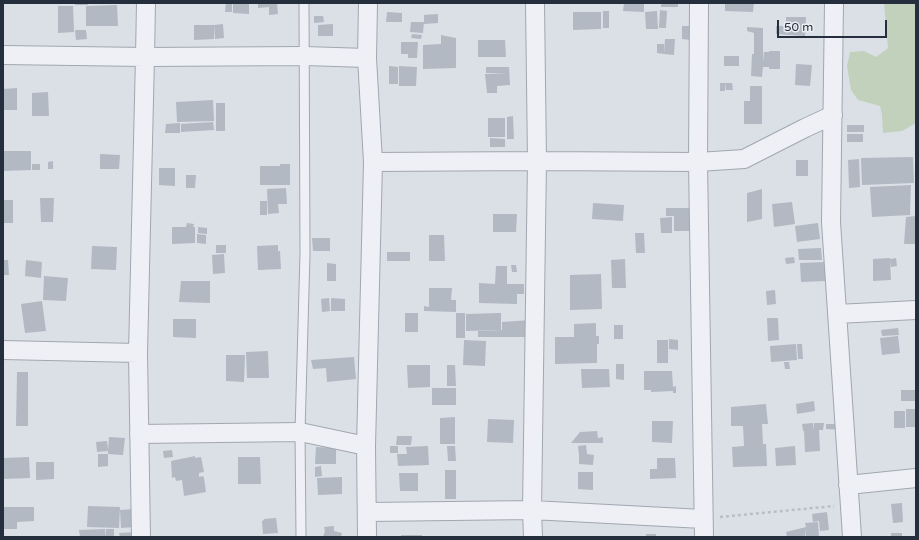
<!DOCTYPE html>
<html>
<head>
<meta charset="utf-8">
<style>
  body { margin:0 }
  #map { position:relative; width:919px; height:540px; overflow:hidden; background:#dbe0e6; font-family:"Varela Round",sans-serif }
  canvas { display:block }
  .frame { position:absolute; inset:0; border:4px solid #252e3d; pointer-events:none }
  .scale { position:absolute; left:777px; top:20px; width:110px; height:18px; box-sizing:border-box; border:2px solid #252e3d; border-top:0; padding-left:5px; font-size:12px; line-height:14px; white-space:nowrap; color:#252e3d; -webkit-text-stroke:3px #eaeff4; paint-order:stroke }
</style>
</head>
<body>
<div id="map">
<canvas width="919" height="540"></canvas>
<div class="frame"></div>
<div class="scale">50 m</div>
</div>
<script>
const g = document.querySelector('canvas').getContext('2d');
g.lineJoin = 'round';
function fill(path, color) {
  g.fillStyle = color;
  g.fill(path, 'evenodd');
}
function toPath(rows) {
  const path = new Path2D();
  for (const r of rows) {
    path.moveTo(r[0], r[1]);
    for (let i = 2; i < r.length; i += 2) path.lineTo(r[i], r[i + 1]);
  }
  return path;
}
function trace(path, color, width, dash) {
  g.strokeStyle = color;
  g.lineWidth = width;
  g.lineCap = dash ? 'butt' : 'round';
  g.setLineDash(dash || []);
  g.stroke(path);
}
fill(toPath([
  [884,3,916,3,916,123,902,131,883,133,882,115,880,106,858,100,851,90,847,66,850,52,864,51,876,57,888,48]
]), '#c1d1bc');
fill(toPath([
  [75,3,88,3,88,5,75,5],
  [226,3,232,3,232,12,225,12],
  [233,3,249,3,249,14,233,13],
  [258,3,277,3,278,14,269,15,269,7,258,8],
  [624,3,644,3,644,12,623,11],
  [661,3,678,3,678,7,661,7],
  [725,3,754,3,753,12,725,11],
  [117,5,118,26,86,26,86,6],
  [58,6,73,6,74,32,58,33],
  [660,10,667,11,666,28,659,28],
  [603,11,609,11,609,28,603,28],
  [657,11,658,29,646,29,645,12],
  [387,12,402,13,402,22,386,22],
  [573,12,601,12,601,29,573,30],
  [438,14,438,23,424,24,424,15],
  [314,16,323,16,324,22,314,23],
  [786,17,806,17,805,36,776,34,776,26,786,26],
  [411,22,424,22,423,33,410,32],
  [223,24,224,38,215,39,214,25],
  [333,24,333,36,318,36,318,25],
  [194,25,214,25,214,39,194,40],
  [682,26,691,26,691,40,682,39],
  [747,27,763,28,763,62,764,52,769,52,769,51,780,51,780,69,769,69,769,67,763,67,762,77,751,76,752,54,754,54,754,33,747,31],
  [75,30,86,30,87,39,76,40],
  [412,34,422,35,421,39,411,38],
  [441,35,456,38,456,68,423,69,423,45,441,44],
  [665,39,675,39,674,55,664,54],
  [478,40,505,40,506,57,478,57],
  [401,42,408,42,408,50,408,42,418,42,417,58,408,58,408,54,401,54],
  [657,44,664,44,664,54,657,53],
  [724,56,739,56,739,66,724,66],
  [796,64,812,65,810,86,795,85],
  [389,66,398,67,398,84,389,84],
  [399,66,417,67,416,86,399,86],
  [486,67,509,67,510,85,497,86,497,93,487,93,485,74,508,74,486,73],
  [720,83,725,83,725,91,720,91],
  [725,83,732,83,733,90,726,90],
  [750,86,762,86,762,124,744,124,744,101,750,101],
  [17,88,17,110,3,110,3,89],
  [48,92,49,116,32,116,32,93],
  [213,100,214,121,177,122,176,102],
  [216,103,225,103,225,131,216,131],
  [513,116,514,139,507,139,507,117],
  [488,118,505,118,505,137,488,137],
  [213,122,214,130,181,132,181,124],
  [180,123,180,133,165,133,166,124],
  [847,125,864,125,864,132,847,132],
  [847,134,863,134,863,142,847,142],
  [490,138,505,139,505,147,490,147],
  [3,151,31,151,31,170,3,171],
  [100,154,120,155,119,169,100,169],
  [913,157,914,183,862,185,861,158],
  [859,159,860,187,849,188,848,160],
  [796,160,808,160,808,176,796,176],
  [53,161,53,169,48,169,48,162],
  [32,164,40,164,40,170,32,170],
  [280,164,290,164,290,185,260,185,260,166,280,166],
  [159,168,175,168,175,186,159,185],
  [186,175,196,175,195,188,186,188],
  [911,185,910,215,872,217,870,187],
  [286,188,287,204,278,204,279,213,268,214,267,189],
  [762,189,762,219,747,222,747,193],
  [40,198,54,198,53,222,41,222],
  [3,200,13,200,13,223,3,223],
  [260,201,267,201,267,215,260,215],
  [792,202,795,224,774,227,772,204],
  [593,203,624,205,623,221,592,219],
  [666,208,689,208,689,231,674,231,674,216,666,216],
  [493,214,517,214,516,232,493,232],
  [916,216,916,244,904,244,906,217],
  [672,217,672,233,661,233,660,218],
  [187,223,194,224,193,227,195,227,195,243,172,244,172,227,192,227,186,227],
  [818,223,820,239,797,242,795,226],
  [198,227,207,228,207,234,198,233],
  [635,233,644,233,645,253,636,253],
  [197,234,206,235,206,244,197,243],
  [429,235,444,235,445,261,429,261],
  [312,238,330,238,330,251,313,251],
  [216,245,226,245,226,253,216,253],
  [278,245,278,251,280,251,281,269,258,270,257,246],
  [92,246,117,247,116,270,91,269],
  [821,248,822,260,799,260,798,249],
  [387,252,410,252,410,261,387,261],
  [224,254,225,273,213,274,212,255],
  [794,257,795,263,786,264,785,258],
  [890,258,891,280,873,281,873,259],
  [896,258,897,266,891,267,890,259],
  [625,259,626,288,612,288,611,260],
  [3,260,8,260,9,275,3,275],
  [26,260,42,262,41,278,25,276],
  [826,262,827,281,801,282,800,263],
  [327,263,336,264,336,281,327,281],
  [511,265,516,265,517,272,512,272],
  [496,266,507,266,507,284,524,284,524,294,517,294,517,304,479,303,479,283,495,284],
  [601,274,602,309,570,310,570,275],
  [44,276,68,278,66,301,43,300],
  [181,281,210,281,210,303,179,302],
  [429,288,452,288,451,300,456,300,456,312,424,311,424,306,429,307],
  [775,290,776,304,767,305,766,291],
  [329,298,330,311,322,312,321,299],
  [331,298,345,299,345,311,331,311],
  [42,301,46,331,25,333,21,304],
  [405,313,418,313,418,332,405,332],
  [456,313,465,313,465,338,456,338],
  [501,313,501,330,466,331,466,314],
  [767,318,778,318,779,340,768,341],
  [173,319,196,319,196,338,173,337],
  [531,320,531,337,478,337,478,331,502,330,502,322],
  [596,323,596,336,599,336,599,344,597,344,597,363,555,364,555,337,574,337,574,324],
  [614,325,623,325,623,339,614,339],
  [898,328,899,335,882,336,881,330],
  [898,336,900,353,882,355,880,338],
  [669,339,678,340,678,350,669,349],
  [464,340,486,341,485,366,463,365],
  [657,340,668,340,668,363,657,363],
  [796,344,797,360,771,362,770,346],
  [797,344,802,344,803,359,798,359],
  [268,351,269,378,247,378,246,352],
  [226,355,245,355,244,382,226,381],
  [354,357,356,379,327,382,326,368,313,369,311,360],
  [784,362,789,362,790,369,785,369],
  [616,364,624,364,624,380,616,379],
  [407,365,430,365,430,387,408,388],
  [447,365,455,365,456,386,447,386],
  [581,369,609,369,610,387,582,388],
  [644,371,672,371,673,387,676,386,676,393,673,393,673,391,651,392,651,390,644,390],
  [17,372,28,372,28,426,16,426],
  [432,388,456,388,456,405,432,405],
  [901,390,916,390,916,401,901,401],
  [814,401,815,411,797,414,796,404],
  [766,404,768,424,762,424,763,444,766,444,767,466,733,467,732,447,744,446,743,426,731,426,731,407],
  [906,409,916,409,916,427,906,427],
  [894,411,905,411,905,428,894,428],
  [455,417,455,444,440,444,440,418],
  [488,419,514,420,513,443,487,442],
  [652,421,673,421,672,443,652,442],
  [813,423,814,430,814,423,824,423,823,430,819,430,820,451,805,452,804,431,803,431,802,424],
  [826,424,841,424,841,430,826,429],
  [597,431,598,438,603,437,603,443,571,443,580,432],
  [397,436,412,436,411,445,396,445],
  [109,437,125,438,123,455,108,454,108,451,97,452,96,442,107,441,108,450],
  [586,445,587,454,594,455,593,465,579,464,579,455,578,446],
  [390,446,398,446,398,453,390,453],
  [428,446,429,465,398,466,397,454,407,454,406,447],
  [447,446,455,446,456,461,448,461],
  [795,446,796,465,776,466,775,448],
  [316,447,336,448,336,464,315,464],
  [172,450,173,457,164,458,163,451],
  [98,454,108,454,108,466,98,467],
  [195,456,195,458,201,457,204,472,199,473,199,477,203,476,204,478,206,492,184,496,182,480,176,481,175,477,172,478,171,461],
  [29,457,30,478,4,479,3,458],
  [238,457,260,457,261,484,238,484],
  [657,458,675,458,676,478,650,479,650,469,657,469],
  [36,462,54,462,54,479,36,480],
  [321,466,322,476,315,477,315,467],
  [445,470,456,470,456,499,445,499],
  [578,472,593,472,593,490,578,489],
  [399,473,418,473,418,491,400,491],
  [342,477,342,494,318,495,317,478],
  [902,503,903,522,893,523,891,504],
  [88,506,120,507,119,528,87,527],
  [3,507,34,507,34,521,17,522,17,529,3,529],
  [134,509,135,527,121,528,120,510],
  [827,512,829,530,820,531,819,521,813,522,812,514],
  [276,518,278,533,263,534,262,521,264,520,264,519],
  [818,522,819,537,806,537,806,529,805,537,787,537,786,532,806,527,805,523],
  [334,526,334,531,342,533,341,537,323,537,325,531,324,527],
  [105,529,106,537,80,537,79,530],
  [106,529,114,529,114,537,106,537],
  [136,532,136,537,120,537,119,533],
  [891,533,902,533,902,537,891,537],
  [646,534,656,534,656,537,646,537],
  [401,535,422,535,422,537,401,537]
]), '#b2b9c3');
const service = toPath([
  [301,537,300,432,305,254,304,3]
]);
const minor = toPath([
  [699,3,698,162,704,537],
  [834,3,831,222,852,537],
  [3,55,145,57,304,56,367,58],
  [373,162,537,161,698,162,744,159,805,128,833,115],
  [837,314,916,310],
  [3,350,138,353],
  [139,434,300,432,366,446],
  [848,485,916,478],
  [368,512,532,510,703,519],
  [141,537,138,353,145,57,146,3],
  [367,537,366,446,373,162,367,58,368,3],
  [533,537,532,510,537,161,535,3]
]);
trace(service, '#a1a7b0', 11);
trace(minor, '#a1a7b0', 20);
trace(toPath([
  [720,517,834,506]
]), '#babec5', 2.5, [3, 3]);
trace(service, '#eef0f5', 9);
trace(minor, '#eef0f5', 18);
</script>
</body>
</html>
